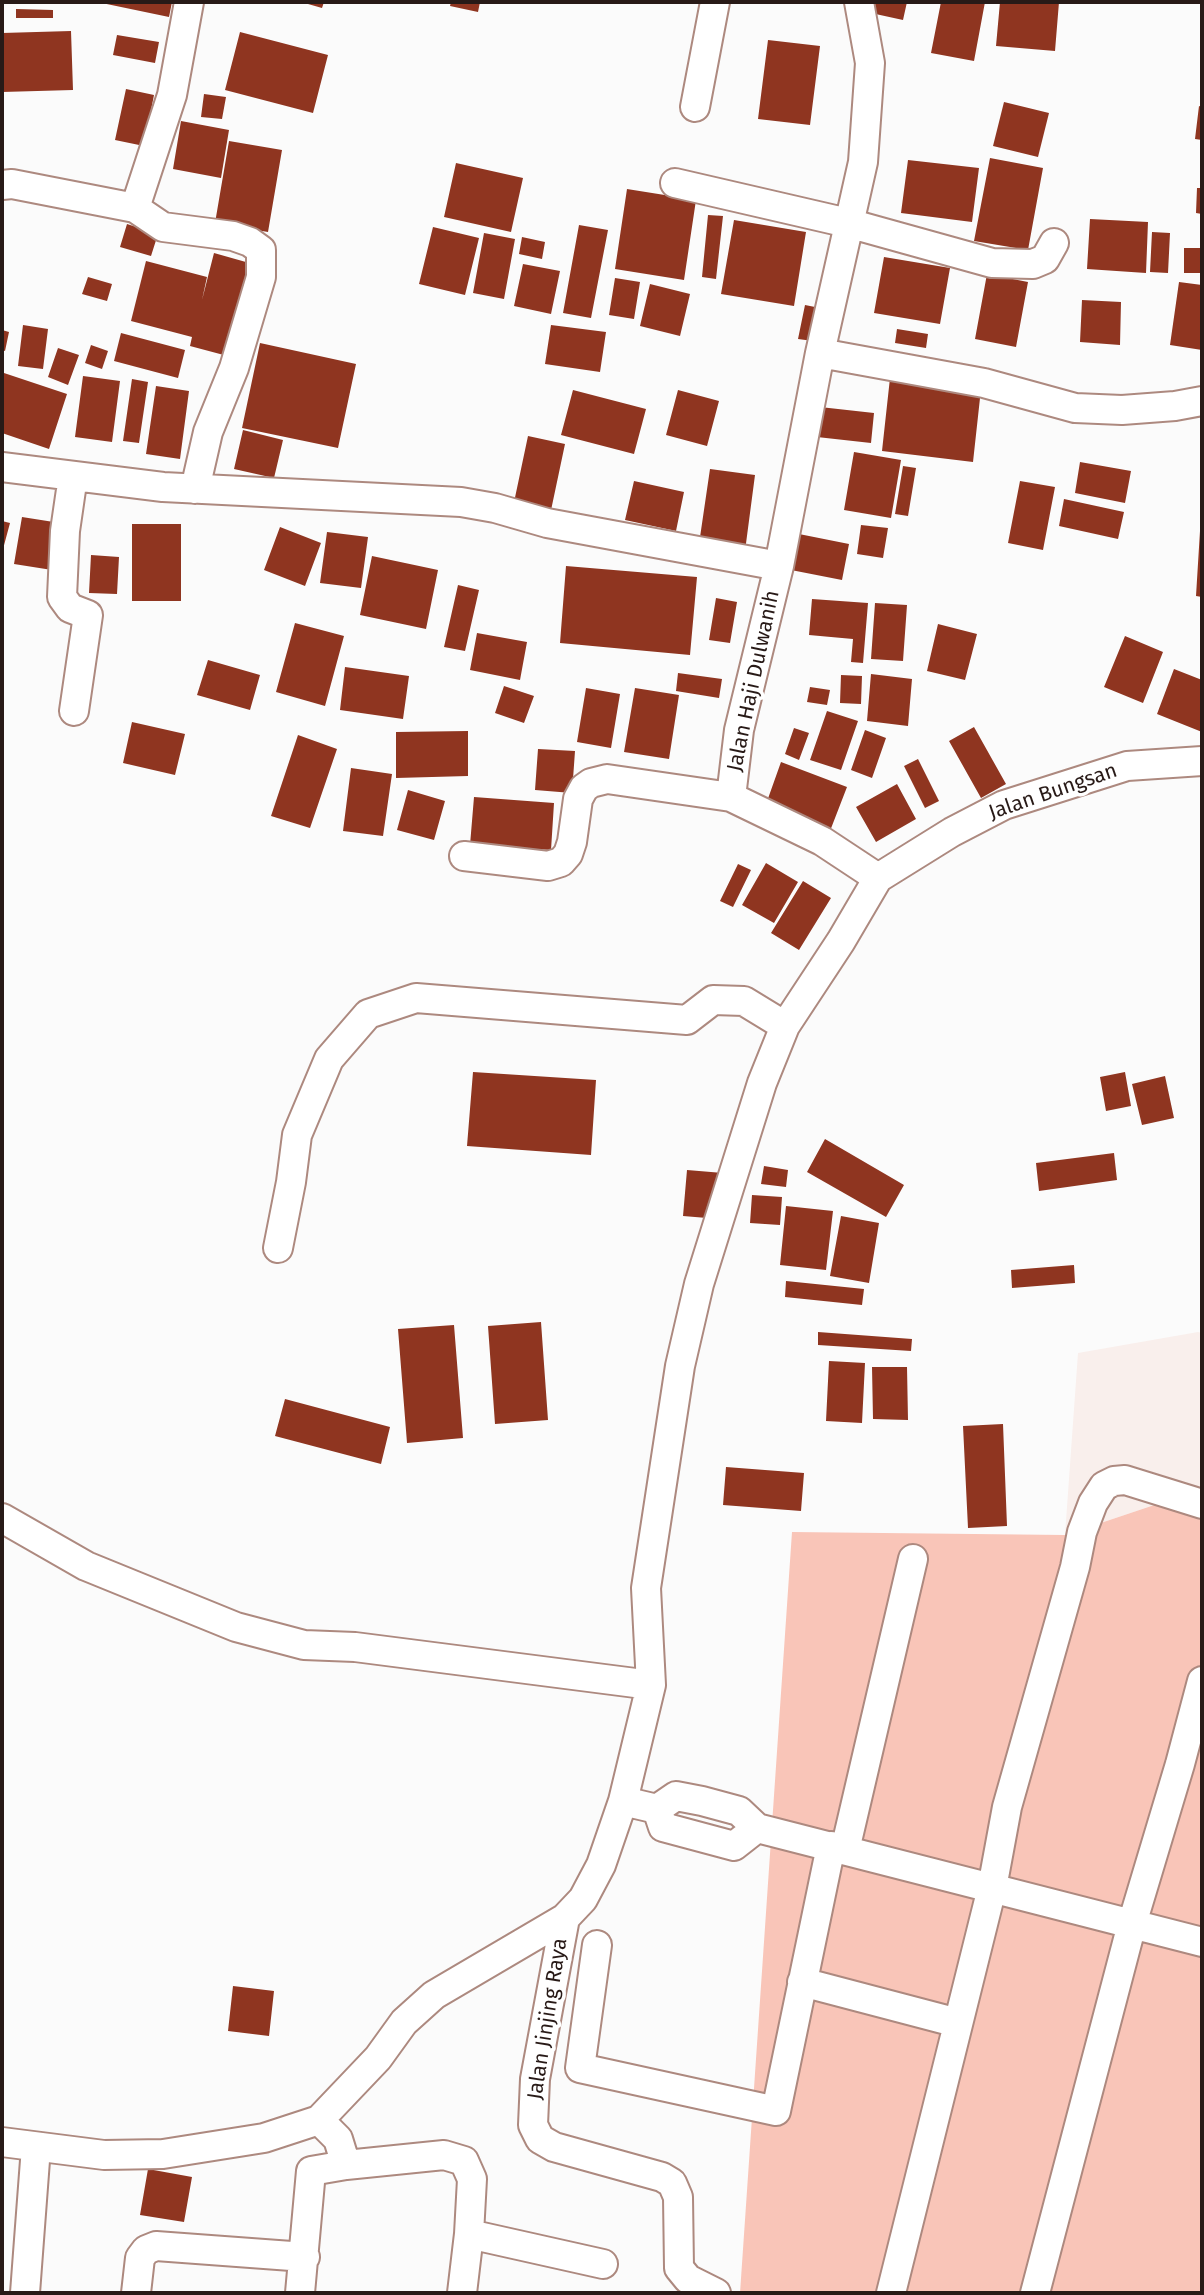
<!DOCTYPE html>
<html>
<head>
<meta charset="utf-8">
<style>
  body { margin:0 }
  #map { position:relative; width:1204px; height:2295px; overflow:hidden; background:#fbfbfb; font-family:"Fira Sans",sans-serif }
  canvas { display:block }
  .frame { position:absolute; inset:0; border:4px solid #281a17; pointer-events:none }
</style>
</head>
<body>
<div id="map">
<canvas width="1204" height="2295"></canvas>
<div class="frame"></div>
</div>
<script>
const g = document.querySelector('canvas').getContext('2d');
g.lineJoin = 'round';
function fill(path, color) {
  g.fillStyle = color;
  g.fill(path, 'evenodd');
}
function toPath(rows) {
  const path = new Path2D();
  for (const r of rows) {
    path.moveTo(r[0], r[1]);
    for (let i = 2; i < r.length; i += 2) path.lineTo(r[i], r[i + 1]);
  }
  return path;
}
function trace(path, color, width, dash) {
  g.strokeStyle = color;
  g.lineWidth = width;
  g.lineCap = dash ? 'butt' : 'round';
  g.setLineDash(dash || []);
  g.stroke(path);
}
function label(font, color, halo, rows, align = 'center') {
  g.font = font + ' "Fira Sans",sans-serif';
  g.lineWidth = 7;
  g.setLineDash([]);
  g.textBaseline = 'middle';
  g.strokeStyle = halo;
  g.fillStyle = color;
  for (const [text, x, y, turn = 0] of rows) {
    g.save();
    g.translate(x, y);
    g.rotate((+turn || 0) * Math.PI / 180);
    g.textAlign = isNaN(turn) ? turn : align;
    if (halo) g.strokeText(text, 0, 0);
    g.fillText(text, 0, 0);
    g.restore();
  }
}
fill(toPath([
  [1198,1332,1202,1333,1202,1489,1065,1535,1078,1353]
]), '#f9efec');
fill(toPath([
  [1202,1489,1202,2293,740,2293,792,1532,1065,1535]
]), '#f9c5b8');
fill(toPath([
  [97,2,172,2,169,17],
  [301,2,324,2,322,8],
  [451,2,480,2,478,12,450,6],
  [873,2,907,2,903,20,871,13],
  [941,2,985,2,974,61,931,53],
  [1000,2,1059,2,1055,51,996,46],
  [16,9,53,10,53,18,16,18],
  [71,31,73,90,2,92,2,33],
  [240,32,328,55,313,113,225,90],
  [117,35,159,42,155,63,113,55],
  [768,40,820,46,810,125,758,119],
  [126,89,154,95,144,146,115,140],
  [204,94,226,97,222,119,201,117],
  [1004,102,1049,113,1038,157,993,146],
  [1199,106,1202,107,1202,140,1195,139],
  [181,121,229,130,221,178,173,169],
  [229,141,282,150,268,232,215,223],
  [990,158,1043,168,1028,250,974,241],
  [908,160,979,168,972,222,901,213],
  [456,163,523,178,511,232,444,217],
  [1197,188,1202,188,1202,214,1196,213],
  [627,189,696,200,684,280,615,269],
  [708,215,723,216,716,279,702,277],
  [1090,219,1148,222,1146,273,1087,269],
  [734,220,806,232,794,306,721,294],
  [127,224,158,234,151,256,120,247],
  [579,225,608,230,591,318,563,313],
  [433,227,479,238,465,295,419,284],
  [1152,232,1170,233,1168,273,1150,272],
  [484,233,515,239,504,299,473,293],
  [522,237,545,242,542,259,519,254],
  [1184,248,1202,248,1202,273,1184,273],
  [214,253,260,266,235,358,190,346,192,337,131,321,146,261,207,277,202,300],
  [884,257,950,268,940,324,874,313],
  [523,264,560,271,551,314,514,306],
  [987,274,1028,282,1016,347,975,339],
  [88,277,112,284,107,301,82,294],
  [615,278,640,282,634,319,609,315],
  [1179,282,1202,285,1202,350,1170,345],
  [650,284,690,294,680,336,640,326],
  [1082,300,1121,302,1120,345,1080,342],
  [805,305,820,308,813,341,798,339],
  [23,325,48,329,43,369,18,366],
  [551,325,606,332,600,372,545,364],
  [897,329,928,334,926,348,895,343],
  [2,330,9,332,5,351,2,350],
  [121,333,185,350,178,378,114,361],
  [260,343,356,364,338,448,242,428],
  [91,345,108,351,102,369,85,363],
  [58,348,79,355,68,385,48,377],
  [4,373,67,394,49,449,2,433],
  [83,376,120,381,112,442,75,437],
  [890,378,981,389,973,462,882,451],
  [132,379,148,382,139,443,123,441],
  [156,386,189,391,180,459,146,454],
  [573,390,646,409,634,454,561,435],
  [678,390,719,401,707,446,666,435],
  [820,407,874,413,871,443,817,437],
  [243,430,283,440,274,478,234,469],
  [528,436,565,444,550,515,513,507],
  [854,452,901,460,891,518,844,510],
  [1080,462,1131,471,1125,503,1075,493],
  [903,466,916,468,908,516,895,514],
  [710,469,755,475,745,551,699,544],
  [634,481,684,492,676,531,625,520],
  [1020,481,1055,487,1043,550,1008,543],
  [1064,499,1124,512,1118,539,1059,526],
  [22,517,60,523,52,570,14,564],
  [2,521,10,523,3,549,2,548],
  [132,524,181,524,181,601,132,601],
  [861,525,888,528,883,558,857,554],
  [280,527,321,543,305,586,264,570],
  [1200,531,1202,532,1202,597,1196,596],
  [327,532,368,537,361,588,320,583],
  [799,534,849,544,842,580,791,570],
  [91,555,119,557,117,594,89,593],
  [372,556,438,570,426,629,360,615],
  [566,566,697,577,690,655,560,643],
  [458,585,479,590,465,651,444,647],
  [716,598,737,602,730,643,709,640],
  [812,599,868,603,863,663,851,662,853,639,809,635],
  [875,603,907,605,903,661,871,659],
  [295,623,344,636,325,706,276,692],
  [938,624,977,634,965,680,927,671],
  [477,633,527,642,520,680,470,670],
  [1125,636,1163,652,1143,703,1104,687],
  [208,660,260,675,250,710,197,695],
  [345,667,409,676,403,719,340,710],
  [1174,669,1202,680,1202,732,1157,714],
  [678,673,722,679,719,698,676,691],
  [871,674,912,679,908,726,867,721],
  [841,675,862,676,861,704,840,703],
  [504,686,534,696,524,723,495,713],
  [810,687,830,690,827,705,807,702],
  [586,688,620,694,611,748,577,742],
  [635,688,679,695,669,759,624,752],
  [827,711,858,721,841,770,810,760],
  [132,722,185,734,175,775,123,763],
  [974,727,1006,784,981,798,949,741],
  [794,728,809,733,799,760,785,754],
  [865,730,886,738,872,778,851,770],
  [468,731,468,776,396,778,396,732],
  [298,735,337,749,310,828,271,816],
  [538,749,575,751,572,793,535,790],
  [918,759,939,801,925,808,904,766],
  [781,762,847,787,830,831,765,807],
  [351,768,392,774,383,836,343,831],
  [897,784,916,819,876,842,856,807],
  [408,790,445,801,434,840,397,830],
  [474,797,554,803,551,850,470,845],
  [766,863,798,882,774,923,742,905],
  [738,864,751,870,733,907,720,901],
  [803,881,831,898,799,950,771,933],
  [473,1072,596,1080,591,1155,467,1146],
  [1125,1072,1131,1106,1106,1111,1100,1077],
  [1165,1076,1174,1118,1142,1125,1132,1084],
  [825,1139,904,1185,886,1217,807,1172],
  [1114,1153,1117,1180,1039,1191,1036,1163],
  [764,1166,788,1170,786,1187,761,1184],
  [687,1170,723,1173,719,1219,683,1216],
  [752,1195,782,1197,780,1225,750,1223],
  [786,1206,833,1211,826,1270,780,1265],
  [841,1216,879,1223,869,1283,830,1276],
  [1074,1265,1075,1283,1012,1288,1011,1270],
  [786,1281,864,1289,862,1305,785,1297],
  [541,1322,548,1420,495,1424,488,1326],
  [454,1325,463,1438,407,1443,398,1329],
  [818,1332,912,1339,911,1351,818,1345],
  [829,1361,865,1363,862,1423,826,1421],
  [872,1367,907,1367,908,1420,873,1419],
  [285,1399,390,1427,381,1464,275,1436],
  [1003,1424,1007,1526,968,1528,963,1426],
  [726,1467,804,1473,801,1511,723,1505],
  [233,1986,274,1991,269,2036,228,2031],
  [148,2169,192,2177,184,2222,140,2215]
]), '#8f3520');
const street = toPath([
  [189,2,172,95,135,208,163,227,233,236,250,242,261,250,261,277,234,368,208,432,195,489],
  [859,2,870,63,863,162,820,353,779,566,739,730,731,797,822,841,878,878],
  [695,107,715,2],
  [675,183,848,223,992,263,1033,264,1045,259,1054,243],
  [2,185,12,184,135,208],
  [820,353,984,383,1075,408,1122,410,1175,406,1202,401],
  [2,467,163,487,461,502,495,508,547,523,779,566],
  [73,476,65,531,62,597,70,608,88,615,74,711],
  [464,856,548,866,561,862,568,854,572,842,578,799,584,788,591,783,607,779,731,797],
  [278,1248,291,1182,297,1135,329,1059,368,1014,416,998,687,1020,713,1000,744,1001,785,1026],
  [2,1518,86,1566,236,1627,304,1645,355,1647,651,1685],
  [623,1801,657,1809,676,1796,702,1801,739,1811,757,1828,1202,1942],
  [657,1809,663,1827,734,1846,757,1828],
  [845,1850,913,1559],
  [565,1918,535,2079,533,2125,540,2139,554,2147,662,2177,672,2183,678,2197,679,2268,688,2279,716,2293],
  [597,1945,580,2068,776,2111,831,1846],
  [802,1982,958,2023],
  [319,2120,338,2139,346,2165],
  [2,2142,104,2155,163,2154,264,2138,319,2120,378,2058,404,2022,434,1995,565,1918,583,1899,601,1865,623,1801,651,1685,646,1588,680,1366,699,1284,762,1083,785,1026,841,941,878,878,952,832,1004,805,1127,766,1202,761],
  [469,2234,603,2264],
  [25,2293,36,2147],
  [136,2293,140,2258,146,2250,156,2246,305,2257],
  [300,2293,311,2171,346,2165,444,2155,464,2161,472,2179,469,2234,462,2293],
  [891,2293,992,1888,1007,1807,1075,1567,1082,1532,1093,1503,1104,1486,1114,1481,1125,1480,1202,1504],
  [1035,2293,1132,1924,1180,1764,1202,1681]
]);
trace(street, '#ad897f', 32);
trace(street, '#fff', 28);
label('21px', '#281a17', '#fff', [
  ["Jalan Haji Dulwanih",754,681,-78],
  ["Jalan Bungsan",1053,792,-19],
  ["Jalan Jinjing Raya",548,2019,-81]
]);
</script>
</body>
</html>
